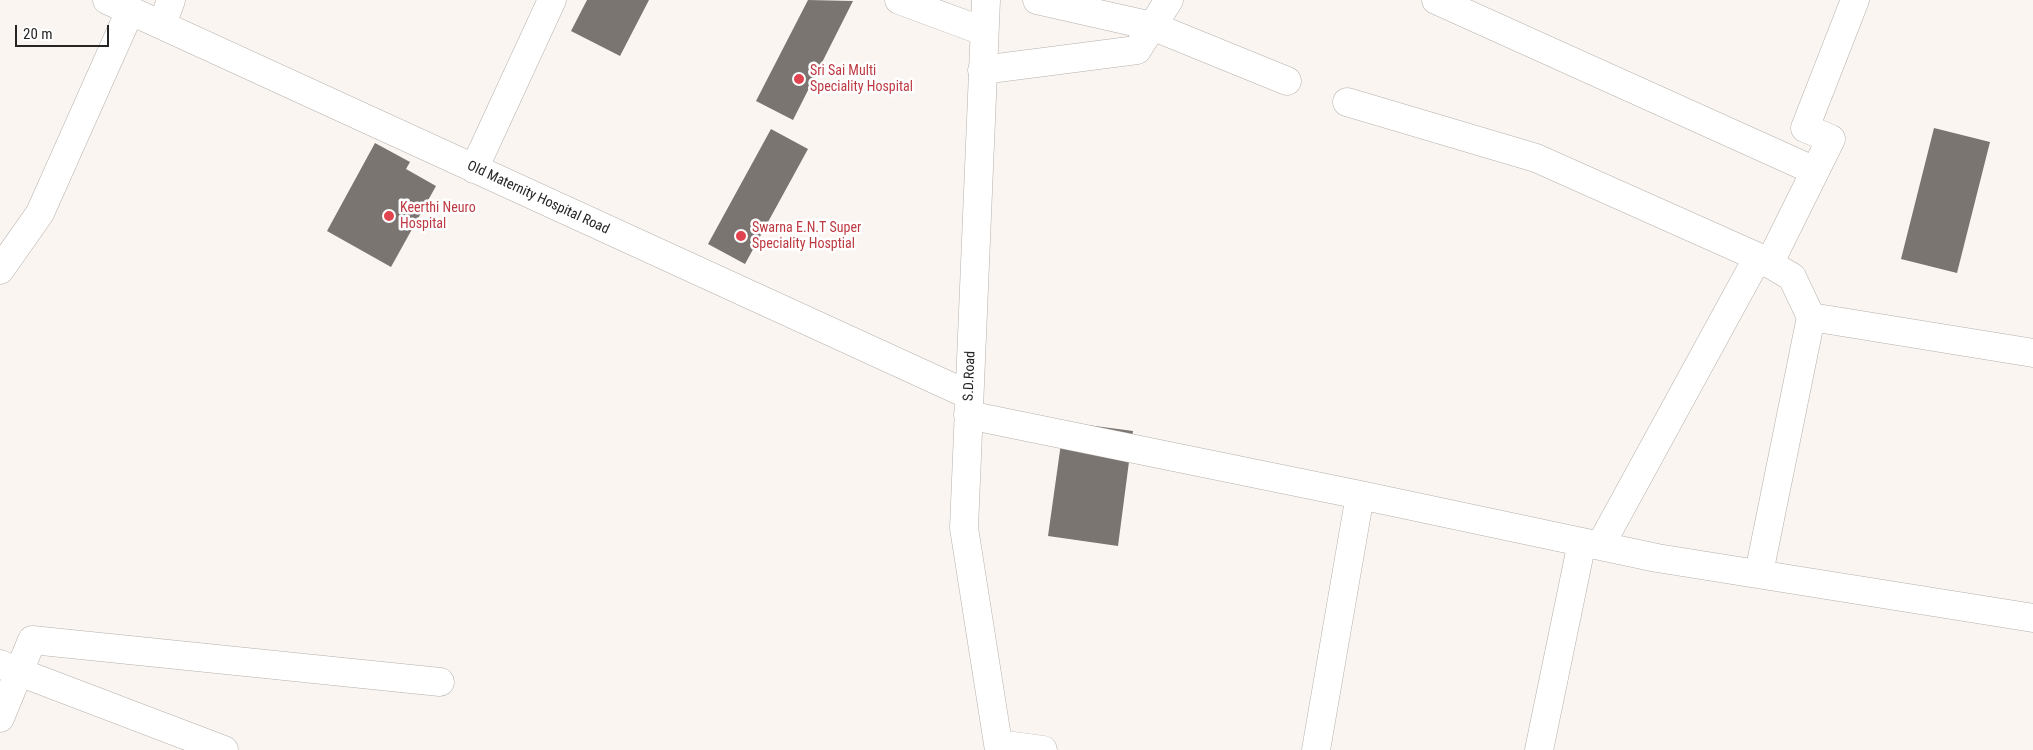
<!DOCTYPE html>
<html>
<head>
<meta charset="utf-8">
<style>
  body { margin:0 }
  #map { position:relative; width:2033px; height:750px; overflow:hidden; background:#faf5f0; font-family:"Roboto Condensed",sans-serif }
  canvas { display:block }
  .scale { position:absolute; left:15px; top:25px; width:94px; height:22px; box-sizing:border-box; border:2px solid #272524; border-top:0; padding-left:6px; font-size:15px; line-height:18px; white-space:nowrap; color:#272524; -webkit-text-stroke:4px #fff; paint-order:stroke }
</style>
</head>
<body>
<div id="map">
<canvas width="2033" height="750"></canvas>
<div class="scale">20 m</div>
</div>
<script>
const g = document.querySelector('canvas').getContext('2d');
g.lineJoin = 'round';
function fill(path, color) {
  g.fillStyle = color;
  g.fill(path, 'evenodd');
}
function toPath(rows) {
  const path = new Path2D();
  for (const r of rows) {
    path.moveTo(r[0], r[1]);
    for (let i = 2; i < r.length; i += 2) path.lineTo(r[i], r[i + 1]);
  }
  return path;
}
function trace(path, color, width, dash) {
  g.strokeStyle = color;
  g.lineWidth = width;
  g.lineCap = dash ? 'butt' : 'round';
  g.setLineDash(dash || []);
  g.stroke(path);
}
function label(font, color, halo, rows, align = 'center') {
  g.font = font + ' "Roboto Condensed",sans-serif';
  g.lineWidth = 5;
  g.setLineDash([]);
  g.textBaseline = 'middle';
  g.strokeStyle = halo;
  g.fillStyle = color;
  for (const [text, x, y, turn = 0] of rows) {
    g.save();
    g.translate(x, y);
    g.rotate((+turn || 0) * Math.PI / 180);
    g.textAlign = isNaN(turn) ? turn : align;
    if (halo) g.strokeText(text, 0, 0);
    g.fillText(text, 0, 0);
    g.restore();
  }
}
fill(toPath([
  [587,0,649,0,620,56,571,31],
  [808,0,853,1,793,120,756,101],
  [1934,128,1990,142,1957,273,1901,259],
  [771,129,808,149,745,264,708,244],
  [375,143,410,162,406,169,436,186,391,267,327,231],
  [1064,422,1133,431,1118,546,1048,536]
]), '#7a7571');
const minor = toPath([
  [107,0,969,395],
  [899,0,983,31],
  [986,0,964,528,999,750],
  [1037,0,1152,26,1287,81],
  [1436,0,1815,171],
  [162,25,171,0],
  [982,70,1137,50,1169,0],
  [1347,102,1536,158,1758,257],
  [474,169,552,0],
  [1769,264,1831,139,1805,128,1855,0],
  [0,270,40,213,130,11],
  [968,415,1360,495,1657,558,2033,618],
  [1600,546,1758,257,1792,277,1811,317],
  [1759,573,1811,317,2033,353],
  [0,664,19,672,32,640,440,682],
  [0,718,19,672,224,750],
  [998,744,1043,750],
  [1316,750,1360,495],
  [1539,750,1582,542]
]);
trace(minor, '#b5b0ac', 29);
trace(minor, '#fff', 28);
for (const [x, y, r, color] of [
  [799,79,6,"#e0444e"],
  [389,216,6,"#e0444e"],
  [741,236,6,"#e0444e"]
]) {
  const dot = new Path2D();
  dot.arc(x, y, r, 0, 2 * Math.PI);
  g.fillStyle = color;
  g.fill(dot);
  trace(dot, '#fff', 2);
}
label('14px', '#be3a42', '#fff', [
  ["Sri Sai Multi",810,71],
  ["Speciality Hospital",810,87],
  ["Keerthi Neuro",400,208],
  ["Hospital",400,224],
  ["Swarna E.N.T Super",752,228],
  ["Speciality Hosptial",752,244]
], 'left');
label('14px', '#272524', '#fff', [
  ["Old Maternity Hospital Road",538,198,25],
  ["S.D.Road",970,376,-88]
]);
</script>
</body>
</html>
